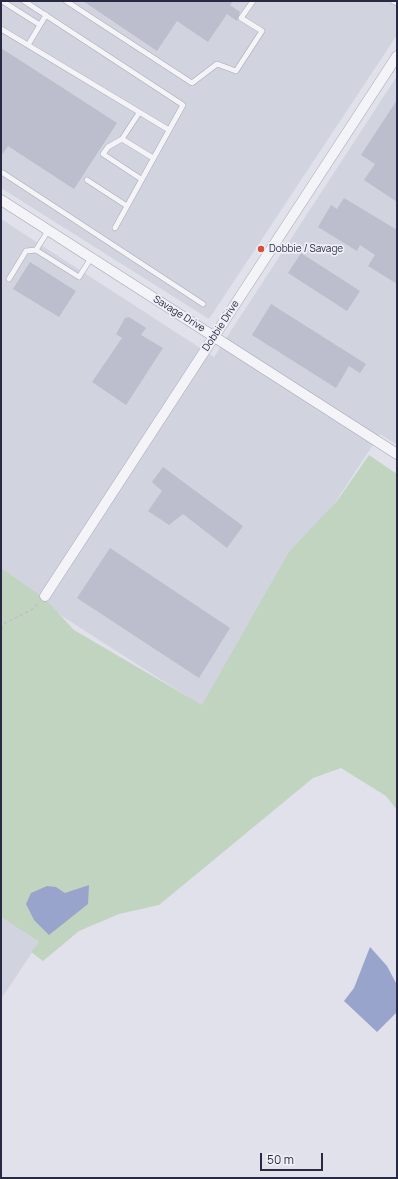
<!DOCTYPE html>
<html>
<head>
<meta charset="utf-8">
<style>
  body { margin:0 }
  #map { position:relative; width:398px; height:1179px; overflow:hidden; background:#e0e1ea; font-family:Manrope,sans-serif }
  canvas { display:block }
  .frame { position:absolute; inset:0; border:2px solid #272a42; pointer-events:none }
  .scale { position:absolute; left:260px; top:1153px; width:63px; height:18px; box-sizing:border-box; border:2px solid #272a42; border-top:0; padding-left:5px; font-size:12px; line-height:14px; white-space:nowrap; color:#272a42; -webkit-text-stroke:3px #eff0f7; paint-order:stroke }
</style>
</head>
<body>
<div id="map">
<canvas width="398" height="1179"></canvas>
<div class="frame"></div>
<div class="scale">50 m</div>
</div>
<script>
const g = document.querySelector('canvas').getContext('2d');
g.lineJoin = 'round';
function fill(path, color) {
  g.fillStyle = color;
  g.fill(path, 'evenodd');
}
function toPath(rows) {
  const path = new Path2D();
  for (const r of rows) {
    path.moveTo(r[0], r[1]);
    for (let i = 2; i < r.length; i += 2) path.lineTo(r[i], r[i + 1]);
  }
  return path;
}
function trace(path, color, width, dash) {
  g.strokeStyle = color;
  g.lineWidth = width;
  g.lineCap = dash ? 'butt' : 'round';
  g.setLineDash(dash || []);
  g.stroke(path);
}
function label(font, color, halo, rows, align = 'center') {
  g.font = font + ' Manrope,sans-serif';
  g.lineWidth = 3.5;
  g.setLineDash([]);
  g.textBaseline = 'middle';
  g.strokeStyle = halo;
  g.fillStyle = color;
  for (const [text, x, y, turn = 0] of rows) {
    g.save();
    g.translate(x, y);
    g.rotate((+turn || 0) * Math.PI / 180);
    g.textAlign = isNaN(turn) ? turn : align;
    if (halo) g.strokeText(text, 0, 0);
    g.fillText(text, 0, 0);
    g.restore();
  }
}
fill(toPath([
  [1,1,397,1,397,35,209,319,1,188],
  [397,76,397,445,380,434,202,706,1,577,1,219,214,357],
  [1,917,39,942,1,999]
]), '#d1d3df');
fill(toPath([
  [369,455,397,474,397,810,386,796,341,768,313,778,159,905,119,914,79,931,43,961,31,952,39,942,1,917,1,568,45,599,74,630,202,705,289,552,337,501]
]), '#c0d4c0');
fill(toPath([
  [89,885,88,904,49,935,34,920,26,904,31,893,47,886,56,887,65,893],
  [370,947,387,966,397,985,397,1012,377,1032,344,1001,354,988]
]), '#98a4cc');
fill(toPath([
  [83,1,233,1,230,5,240,12,237,21,227,14,208,42,177,21,157,51],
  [1,48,117,123,74,189,8,146,1,156],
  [397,100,397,202,364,180,375,164,361,155],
  [344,198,397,230,397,284,368,266,375,255,360,245,357,251,318,227,331,205,337,209],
  [301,253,360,291,347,311,288,273],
  [30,262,76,291,59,317,13,289],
  [271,304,366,364,360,373,349,366,336,388,252,335],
  [129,317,146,328,141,335,163,348,126,405,92,382,122,338,116,334,125,318],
  [163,467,243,526,227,548,183,514,169,525,148,511,162,491,152,482],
  [110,548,230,628,199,678,77,598]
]), '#bcbecd');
const lane = toPath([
  [2,1,40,25],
  [24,1,183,105,115,228],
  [66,1,192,83,217,64,236,71,262,31,241,18,253,1],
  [393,1,397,3],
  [1,29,169,130],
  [28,45,46,15],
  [139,113,122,139,153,158],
  [122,139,108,147,103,154,141,179],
  [3,173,203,304],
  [87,180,127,206],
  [48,231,36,250,79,277,91,258],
  [9,279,26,251,36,250]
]);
const street = toPath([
  [1,200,397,454],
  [45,596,397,56]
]);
trace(lane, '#a8aab8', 6);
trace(street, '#a8aab8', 11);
trace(toPath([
  [1,629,5,623,31,610,40,602]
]), '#bebfc9', 1.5, [3, 3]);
trace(lane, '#f3f3f8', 5);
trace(street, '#f3f3f8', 10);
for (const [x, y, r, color] of [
  [261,249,4,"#d64f3d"]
]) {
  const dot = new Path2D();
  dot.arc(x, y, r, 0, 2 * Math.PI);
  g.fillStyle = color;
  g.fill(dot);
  trace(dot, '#eff0f7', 1.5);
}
label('10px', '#272a42', '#eff0f7', [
  ["Dobbie / Savage",269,249]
], 'left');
label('10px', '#272a42', '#eff0f7', [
  ["Savage Drive",179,314,32],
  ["Dobbie Drive",221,326,-57]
]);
</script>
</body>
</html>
